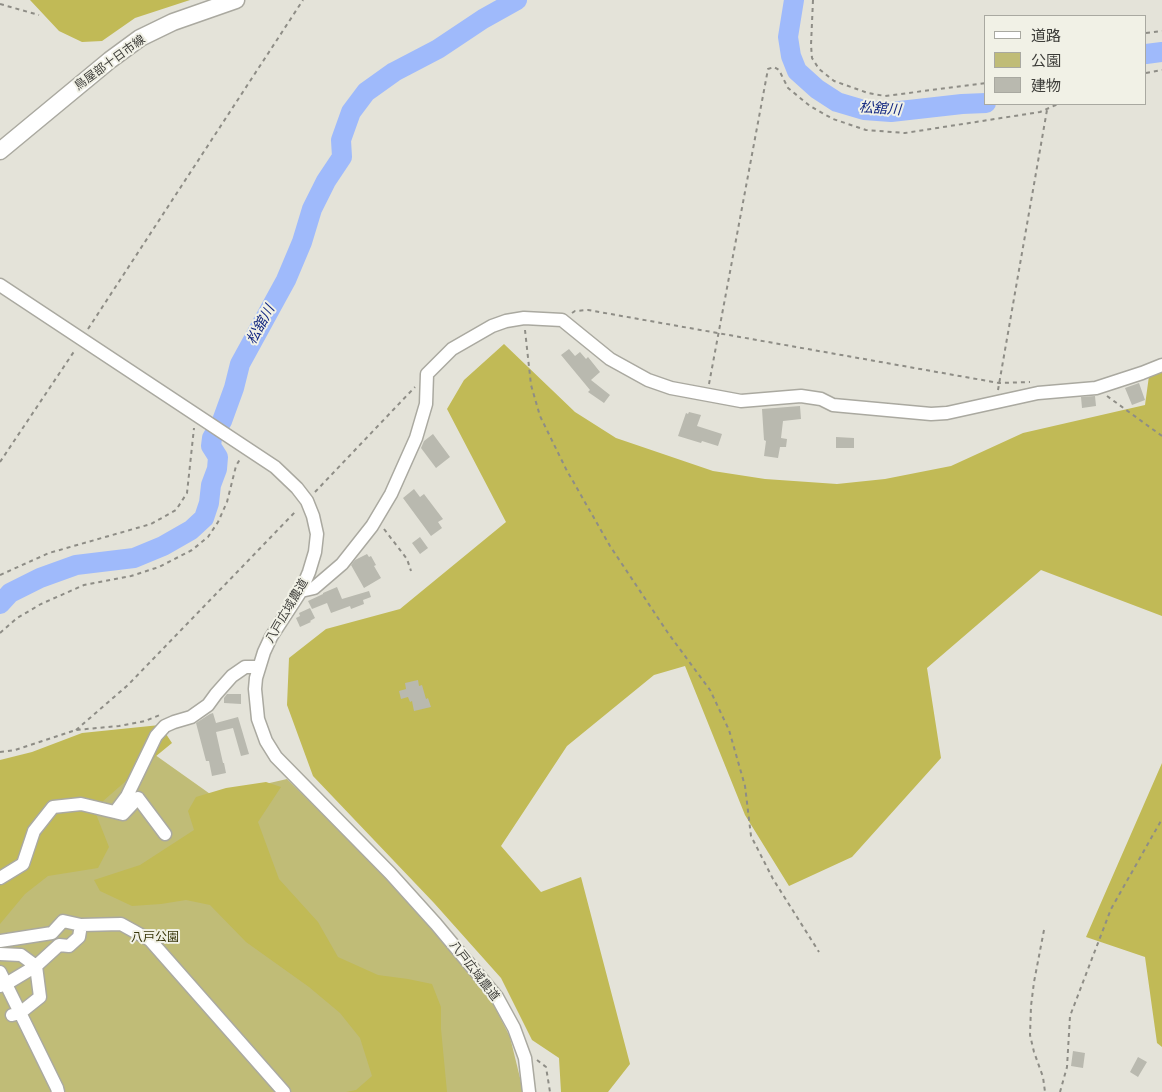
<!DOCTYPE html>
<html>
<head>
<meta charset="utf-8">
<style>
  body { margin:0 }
  #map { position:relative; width:1162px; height:1092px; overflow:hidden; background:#e4e3d9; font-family:Manrope,"Noto Sans JP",sans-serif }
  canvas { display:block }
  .legend { position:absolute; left:984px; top:15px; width:162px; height:90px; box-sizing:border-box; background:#f1f1e6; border:1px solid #a9a9a1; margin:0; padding:6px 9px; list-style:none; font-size:15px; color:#3d3d39 }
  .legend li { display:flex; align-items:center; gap:10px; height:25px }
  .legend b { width:25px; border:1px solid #a9a9a1 }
</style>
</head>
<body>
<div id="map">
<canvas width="1162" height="1092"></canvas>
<ul class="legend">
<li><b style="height:6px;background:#fff"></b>道路</li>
<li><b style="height:14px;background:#c0bc77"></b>公園</li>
<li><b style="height:14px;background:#b9b9af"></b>建物</li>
</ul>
</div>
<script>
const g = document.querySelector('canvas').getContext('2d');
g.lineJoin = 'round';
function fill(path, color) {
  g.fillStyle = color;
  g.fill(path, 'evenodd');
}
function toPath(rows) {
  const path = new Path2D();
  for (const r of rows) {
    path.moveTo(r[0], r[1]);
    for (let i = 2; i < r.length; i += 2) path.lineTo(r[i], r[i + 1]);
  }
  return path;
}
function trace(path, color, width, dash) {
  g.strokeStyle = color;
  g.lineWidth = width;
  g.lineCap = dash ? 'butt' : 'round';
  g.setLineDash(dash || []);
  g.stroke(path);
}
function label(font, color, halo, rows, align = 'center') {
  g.font = font + ' Manrope,"Noto Sans JP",sans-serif';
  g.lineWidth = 4;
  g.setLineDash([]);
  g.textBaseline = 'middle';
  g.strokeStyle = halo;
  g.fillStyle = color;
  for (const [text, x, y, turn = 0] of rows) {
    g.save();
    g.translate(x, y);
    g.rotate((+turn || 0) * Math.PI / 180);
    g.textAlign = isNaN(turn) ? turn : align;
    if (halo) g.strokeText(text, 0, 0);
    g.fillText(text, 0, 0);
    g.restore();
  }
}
fill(toPath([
  [127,735,213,796,287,779,380,870,447,946,494,1005,510,1037,522,1086,522,1092,0,1092,0,787]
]), '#c0bc77');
fill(toPath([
  [30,0,190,0,135,18,102,41,82,42,59,31],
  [504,344,575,412,616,438,713,471,765,479,837,484,885,479,951,466,1023,433,1145,405,1149,376,1162,369,1162,616,1041,570,927,668,941,758,852,857,789,886,745,815,685,666,654,675,567,746,501,846,541,892,581,877,630,1064,608,1092,561,1092,559,1058,532,1040,501,978,434,903,313,776,287,705,289,658,326,629,400,609,506,522,447,409,464,380],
  [160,725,172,743,127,780,94,809,109,847,98,868,48,876,25,894,0,924,0,760,32,752,82,733],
  [1162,763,1162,1047,1157,1043,1145,957,1086,937],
  [266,782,281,787,258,822,279,879,318,922,338,957,378,975,408,979,432,984,441,1007,441,1029,447,1092,346,1092,356,1090,372,1076,360,1038,340,1013,309,987,246,942,210,905,186,900,161,904,132,906,100,891,94,880,140,865,194,830,188,811,196,797,226,788]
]), '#c1ba56');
trace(toPath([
  [794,0,788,37,791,56,797,71,817,89,837,102,864,110,891,112,962,104,986,103],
  [1146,54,1162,52],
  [0,604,10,593,40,578,76,565,134,558,163,546,191,530,204,518,209,503,211,485,217,469,218,457,211,446,212,438,222,421,234,388,240,364,286,280,302,242,312,209,326,181,342,157,341,140,351,112,366,92,394,72,438,49,483,19,517,0]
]), '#9fbafb', 20);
fill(toPath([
  [569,349,575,356,580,352,586,359,588,357,600,372,591,380,610,395,604,403,588,392,590,390,561,355],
  [1139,383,1145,400,1132,405,1125,388],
  [1095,396,1096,406,1082,408,1081,397],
  [800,406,801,419,783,421,781,438,787,439,786,447,780,447,778,458,764,456,766,441,764,440,762,409],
  [689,412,701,415,697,426,722,434,718,446,702,441,701,443,678,436,686,413,688,414],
  [433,434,450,457,436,468,421,448,424,441],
  [836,437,854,438,854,448,836,448],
  [414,489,420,497,424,494,443,519,438,522,442,528,431,536,403,498],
  [420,537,428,548,420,554,412,543],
  [367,554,369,557,371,556,376,565,374,566,381,578,364,588,351,565,355,560],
  [337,587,342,599,369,591,371,597,363,600,364,604,351,609,350,606,331,613,327,603,312,609,308,601,323,594,323,593],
  [310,608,315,618,310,621,311,622,300,627,296,618,300,616,299,613],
  [418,680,419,686,422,685,426,699,428,698,431,707,414,711,412,701,410,702,408,697,401,699,399,691,406,689,405,683],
  [227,694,241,694,241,704,224,703,224,698],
  [213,713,216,723,238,717,249,754,241,756,233,728,216,732,223,763,224,763,226,773,212,776,209,761,206,761,196,723,210,714],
  [1073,1051,1085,1053,1083,1068,1071,1066],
  [1138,1057,1147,1062,1138,1077,1130,1072]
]), '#b9b9af');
const minor = toPath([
  [0,285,275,467,297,488,307,501,313,516,317,534,315,552,309,572,301,591,271,637,264,652,256,678,255,689,258,719,266,741,276,757,390,873,436,924,497,997,514,1028,525,1058,529,1092],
  [301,591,314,588,342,564,372,526,391,494,416,438,426,404,427,374,452,349,492,326,506,321,524,318,562,320,610,359,648,380,671,388,741,401,801,396,821,399,833,405,931,414,947,413,1038,393,1096,388,1142,373,1162,365],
  [115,812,127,796,156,736,165,726,174,722,191,717,208,705,216,694,232,676,245,667,258,667],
  [0,878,23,864,34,831,53,807,81,804,123,814,138,798,165,834],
  [0,941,52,933,63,921,81,925,121,924,150,940,284,1092],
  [0,954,21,955,36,966,40,997,20,1013,12,1015],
  [0,972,57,1088,58,1092],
  [0,986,6,984,36,966,59,945,69,946,79,937,81,925]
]);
const major = toPath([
  [0,151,110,60,140,38,173,22,236,0]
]);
trace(minor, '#aaa9a0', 15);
trace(major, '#aaa9a0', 19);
trace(toPath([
  [813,0,811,45,812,58,819,69,834,81,868,93,885,96,986,83],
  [0,4,39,15],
  [1146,33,1162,31],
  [1146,73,1162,70],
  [572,313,575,311,588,310,999,383,1030,382],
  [88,329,303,0],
  [525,330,531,385,540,416,566,469,610,546,668,633,710,690,729,730,745,786,751,836,773,879,819,952],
  [709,384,768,69,774,67,779,70,788,88,810,106,833,119,866,130,905,133,1040,112,1058,104],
  [998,390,1047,110],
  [1107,396,1162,436],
  [0,462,75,350],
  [315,492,415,387],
  [384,529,407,559,411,571],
  [0,575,49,553,151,524,176,510,187,493,194,428],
  [0,633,17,618,41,604,84,585,131,576,159,567,192,550,208,537,218,522,227,502,236,466,240,459],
  [76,730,128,685,297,510],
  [0,752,15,750,76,730,119,726,145,721,160,715],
  [1044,930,1034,982,1031,1006,1030,1035,1034,1052,1043,1077,1045,1092],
  [537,1060,546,1067,550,1092],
  [1060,1092,1067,1067,1070,1016,1111,909,1162,819]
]), '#8e8d86', 2, [4, 4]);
trace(minor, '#fff', 12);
trace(major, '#fff', 16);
label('12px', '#3d3d39', '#f1f1e6', [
  ["鳥屋部十日市線",110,63,-36],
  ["八戸広域農道",287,611,-60],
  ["八戸広域農道",474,971,52]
]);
label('12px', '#373408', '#f1f1e6', [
  ["八戸公園",155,938]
]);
label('italic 14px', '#122781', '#f1f1e6', [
  ["松舘川",880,109,4],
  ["松舘川",261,325,-61]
]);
</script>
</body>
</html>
